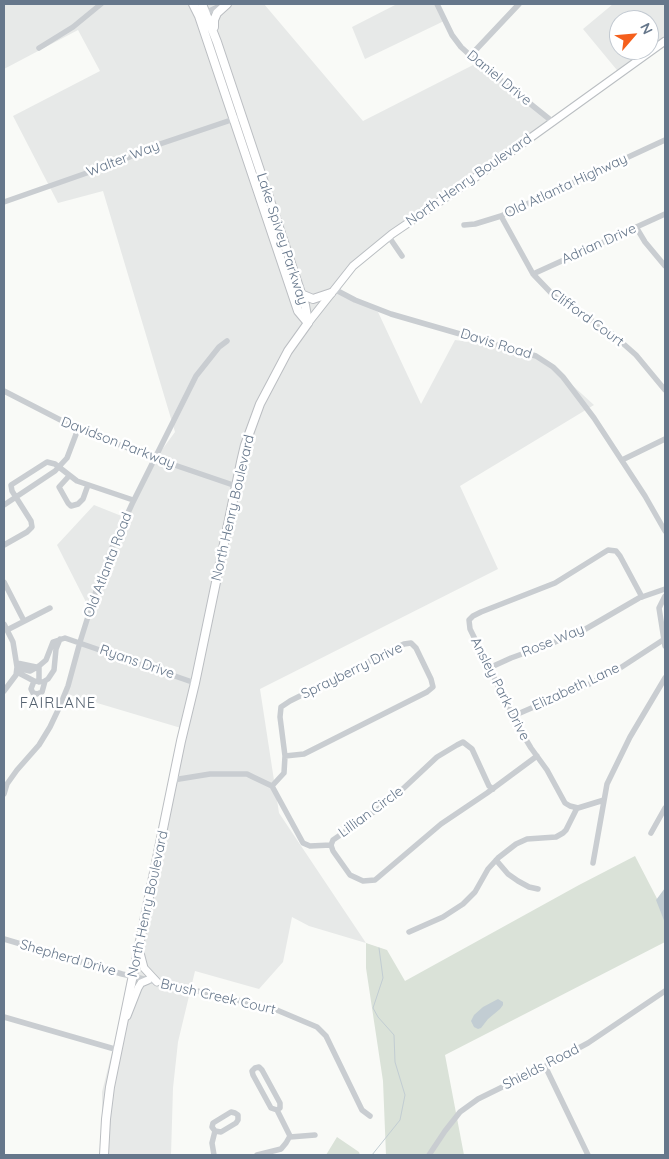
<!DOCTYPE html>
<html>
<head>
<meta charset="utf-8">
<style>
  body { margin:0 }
  #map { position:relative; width:669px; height:1159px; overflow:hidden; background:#f9faf7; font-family:Quicksand,sans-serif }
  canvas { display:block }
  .frame { position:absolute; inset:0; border:5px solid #66778b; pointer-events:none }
  .north { position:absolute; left:609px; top:10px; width:50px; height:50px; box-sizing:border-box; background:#fff; border:1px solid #c2c9d1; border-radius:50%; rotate:63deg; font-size:14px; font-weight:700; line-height:20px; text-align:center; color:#66778b }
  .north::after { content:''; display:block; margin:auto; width:18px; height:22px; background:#f55f1c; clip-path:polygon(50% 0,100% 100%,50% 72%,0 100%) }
</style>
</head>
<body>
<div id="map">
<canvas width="669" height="1159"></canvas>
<div class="frame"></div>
<div class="north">N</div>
</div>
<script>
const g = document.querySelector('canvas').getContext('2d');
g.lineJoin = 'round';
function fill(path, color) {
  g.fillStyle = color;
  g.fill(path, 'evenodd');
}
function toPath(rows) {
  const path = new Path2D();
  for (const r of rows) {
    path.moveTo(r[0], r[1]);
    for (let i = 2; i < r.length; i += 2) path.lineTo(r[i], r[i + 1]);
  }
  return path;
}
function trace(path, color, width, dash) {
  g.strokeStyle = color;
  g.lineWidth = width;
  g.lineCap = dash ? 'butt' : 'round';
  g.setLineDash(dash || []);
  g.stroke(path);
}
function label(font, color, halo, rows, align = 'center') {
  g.font = font + ' Quicksand,sans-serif';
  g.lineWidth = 5;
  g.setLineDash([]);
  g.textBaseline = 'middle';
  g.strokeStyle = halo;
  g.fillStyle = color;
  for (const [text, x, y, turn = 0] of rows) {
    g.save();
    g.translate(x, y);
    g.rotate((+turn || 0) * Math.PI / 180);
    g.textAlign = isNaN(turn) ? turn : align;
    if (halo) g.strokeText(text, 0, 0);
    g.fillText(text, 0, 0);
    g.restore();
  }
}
fill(toPath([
  [4,4,264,4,363,121,477,63,555,125,362,256,333,289,378,312,421,404,455,340,509,347,547,362,594,405,460,486,498,569,260,689,279,813,366,943,309,926,292,917,283,962,259,989,195,971,178,1042,173,1088,171,1155,102,1155,102,1092,118,1028,130,964,151,879,181,728,67,694,90,610,57,545,94,505,124,517,150,466,175,432,103,191,58,203,13,116,100,71,78,30,4,69],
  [397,4,437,4,444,21,365,59,352,27],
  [613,4,665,4,665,42,621,75,583,29],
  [619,20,649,20,649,50,619,50]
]), '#e7e9e8');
fill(toPath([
  [635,856,665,914,665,942,445,1055,464,1155,386,1155,383,1081,366,968,366,943,387,950,405,981,579,885],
  [337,1137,359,1152,360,1155,326,1155]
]), '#dae2d8');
fill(toPath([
  [665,888,665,923,656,900],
  [498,999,503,1002,503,1005,500,1009,488,1019,481,1028,478,1029,474,1027,471,1021,474,1015,483,1007]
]), '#c2cdd3');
trace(toPath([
  [372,1155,400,1120,405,1095,395,1062,394,1035,378,1017,373,1008,383,978,379,948]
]), '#c2cdd3', 1);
const major = toPath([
  [308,323,353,266,392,234,476,177,665,41],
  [139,949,144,968,157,982],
  [127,1016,138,988,141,983,148,980]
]);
const highway = toPath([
  [193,4,199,16,298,311,308,323],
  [202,4,217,42,305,305,308,322],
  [214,27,214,20,217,13,227,4],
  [301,294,313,299,331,293],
  [104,1155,106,1119,110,1087,181,741,195,683,241,462,245,445,260,404,288,351,308,323]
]);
trace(major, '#babec2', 9);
trace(highway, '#bbbec2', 10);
trace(toPath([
  [437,4,452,35,461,47,472,57,553,122],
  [203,14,224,4],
  [39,48,73,27,101,4],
  [470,56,519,4],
  [4,202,118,162,157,145,237,118],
  [501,216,533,274,556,298,610,332,636,355,665,390],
  [464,225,475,224,501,216,665,140],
  [636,227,645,242,665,266],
  [389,237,402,256],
  [533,274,665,214],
  [334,289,355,300,391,314,536,356,553,367,563,377,594,418,645,496,665,531],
  [4,391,78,429,154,458,236,486],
  [622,460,665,439],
  [69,476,59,487,68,503,71,506,78,504,83,499,88,485],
  [4,505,55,471,67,458,78,429],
  [4,545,27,532,32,527,31,521,12,491,11,485,47,462,55,464,77,481,133,500],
  [4,582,24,621],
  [665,596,659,608,665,646],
  [4,624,13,642,17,667,16,675,4,691],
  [7,630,50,608],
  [17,663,36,667],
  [39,666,39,682],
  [17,668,30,671,39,666,46,660,53,642,65,638,195,683],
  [489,668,511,658,577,634,639,598,665,589],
  [17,672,34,681,43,682,48,679,54,670,56,649,60,639],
  [34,681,31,689,33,693,37,694,42,692,45,681],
  [513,716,564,694,577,690,614,672,663,640],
  [173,780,210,774,247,774,253,777,272,786,303,843,310,846,331,845],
  [272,786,284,773,285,756,280,717,281,707,290,701,404,644,411,643,416,648,431,679,433,687,427,692,304,754,285,756],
  [493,789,489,786,472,749,463,742,457,745,437,757,391,800,333,840,331,845,333,851,350,875,363,881,375,880,441,824,487,793,537,756],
  [4,794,7,784,17,770,39,745,50,727,59,708,68,686,80,642,96,591,111,550,132,504,196,376,219,347,227,341],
  [604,800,578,808,570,806,565,803,547,770,531,748,519,728,470,629,469,620,473,616,481,612,555,583,608,550,616,551,620,556,642,597],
  [651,833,665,808],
  [496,860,508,874,518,881,529,887,538,889],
  [593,863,607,784,630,737,665,678],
  [409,932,443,917,463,904,475,892,488,869,498,858,516,844,527,839,556,837,563,833,566,830,577,808],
  [4,939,122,974,272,1008,317,1027,326,1036,362,1110,370,1116],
  [4,1017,118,1050],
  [545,1066,588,1155],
  [290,1137,315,1135],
  [214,1155,212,1143,215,1131,212,1127,213,1123,231,1112,235,1113,238,1115,238,1120,236,1123,221,1132,215,1131],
  [257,1155,281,1149,286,1143,290,1136,277,1110,271,1108,253,1075,252,1071,255,1068,259,1067,262,1070,280,1103,280,1108,277,1110],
  [429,1155,445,1131,460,1112,478,1099,545,1066,588,1043,665,991]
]), '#c9cdd1', 5.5);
trace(major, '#fff', 7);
trace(highway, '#fff', 8);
label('14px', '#66778b', '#fff', [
  ["Daniel Drive",499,78,39],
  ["Walter Way",123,159,-21],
  ["North Henry Boulevard",469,180,-35],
  ["Old Atlanta Highway",566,186,-25],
  ["Lake Spivey Parkway",282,239,72],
  ["Adrian Drive",599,244,-24],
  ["Clifford Court",587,318,36],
  ["Davis Road",496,344,17],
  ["Davidson Parkway",118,443,21],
  ["North Henry Boulevard",233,508,-77],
  ["Old Atlanta Road",108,565,-69],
  ["Rose Way",553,641,-22],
  ["Ryans Drive",137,662,19],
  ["Sprayberry Drive",352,671,-26],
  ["Elizabeth Lane",576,687,-25],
  ["Ansley Park Drive",500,689,63],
  ["Lillian Circle",371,812,-36],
  ["North Henry Boulevard",148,904,-78],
  ["Shepherd Drive",68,958,16],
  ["Brush Creek Court",218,997,13],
  ["Shields Road",541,1067,-27]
]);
g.letterSpacing = '1px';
label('15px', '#54616f', '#fff', [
  ["FAIRLANE",58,703]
]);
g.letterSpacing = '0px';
</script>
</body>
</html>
